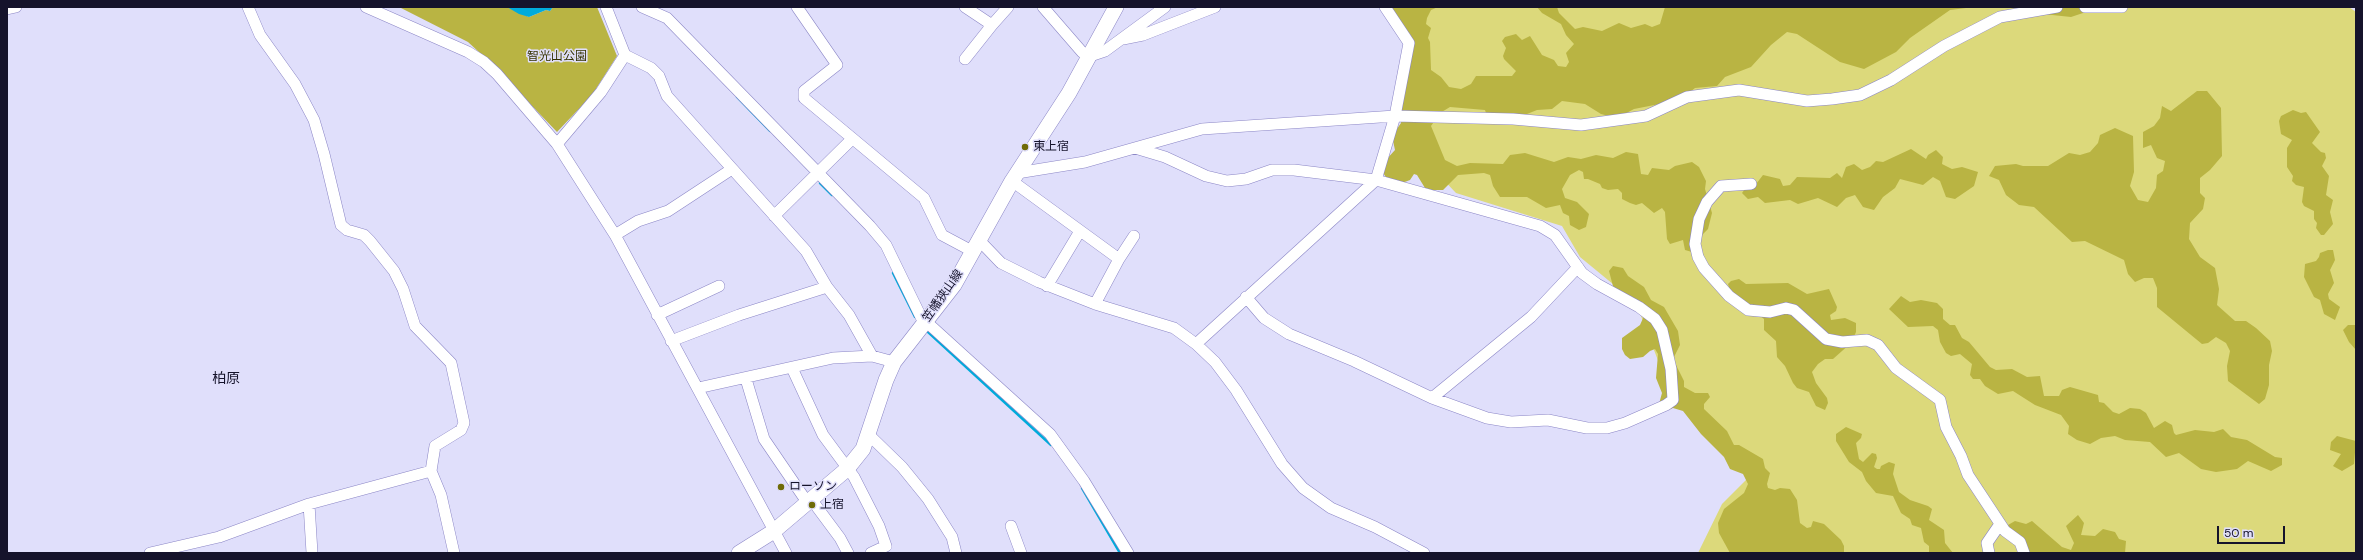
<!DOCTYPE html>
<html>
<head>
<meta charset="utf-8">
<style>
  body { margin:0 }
  #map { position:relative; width:2363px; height:560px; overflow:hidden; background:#e0dffb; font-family:"DM Sans",sans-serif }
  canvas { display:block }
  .frame { position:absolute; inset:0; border:8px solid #15132b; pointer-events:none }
  .scale { position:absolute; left:2217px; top:526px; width:68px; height:18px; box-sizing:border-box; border:2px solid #15132b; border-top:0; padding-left:5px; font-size:12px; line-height:14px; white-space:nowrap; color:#15132b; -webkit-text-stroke:3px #e0dffb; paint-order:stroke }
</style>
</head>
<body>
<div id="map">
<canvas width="2363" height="560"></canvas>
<div class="frame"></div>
<div class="scale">50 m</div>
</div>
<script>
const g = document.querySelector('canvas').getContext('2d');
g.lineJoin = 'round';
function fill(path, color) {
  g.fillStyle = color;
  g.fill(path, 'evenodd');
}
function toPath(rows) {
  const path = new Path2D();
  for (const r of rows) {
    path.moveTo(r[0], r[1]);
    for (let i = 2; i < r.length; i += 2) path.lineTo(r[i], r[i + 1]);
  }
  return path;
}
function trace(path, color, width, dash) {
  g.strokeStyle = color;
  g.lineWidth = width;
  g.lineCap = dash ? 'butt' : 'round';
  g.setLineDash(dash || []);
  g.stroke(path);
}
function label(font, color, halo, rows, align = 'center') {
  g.font = font + ' "DM Sans","Noto Sans JP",sans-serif';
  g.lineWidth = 3;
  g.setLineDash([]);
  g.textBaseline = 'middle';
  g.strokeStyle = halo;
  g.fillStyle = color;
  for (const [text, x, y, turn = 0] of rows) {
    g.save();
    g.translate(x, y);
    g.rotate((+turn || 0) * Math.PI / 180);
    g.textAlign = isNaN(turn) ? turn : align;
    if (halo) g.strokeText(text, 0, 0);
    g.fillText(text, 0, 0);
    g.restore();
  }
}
fill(toPath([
  [1401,7,2349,7,2356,12,2356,553,1698,553,1722,504,1754,472,1667,384,1636,303,1580,257,1562,226,1456,193,1435,171,1404,100,1422,36]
]), '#dcd97b');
fill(toPath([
  [399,7,507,7,529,17,546,10,550,11,553,7,597,7,617,56,592,95,557,132,492,64,468,42],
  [1390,7,1438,7,1431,10,1427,18,1426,24,1431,28,1428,38,1430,42,1431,70,1441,77,1449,87,1461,89,1471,84,1476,76,1512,76,1516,71,1504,59,1503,56,1506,48,1502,41,1505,37,1516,34,1522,40,1530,36,1542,55,1554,60,1558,66,1566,67,1569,62,1566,53,1574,44,1566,35,1561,24,1542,13,1537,7,1557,7,1559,13,1575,29,1583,27,1602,31,1619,23,1631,28,1645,24,1652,27,1660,24,1665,7,1974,7,1950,10,1910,38,1896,52,1864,69,1840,62,1797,34,1787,32,1771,45,1751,67,1725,77,1717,86,1695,88,1680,100,1634,109,1617,118,1601,114,1585,104,1562,101,1552,109,1537,110,1507,122,1489,122,1485,110,1450,107,1440,113,1431,126,1445,160,1457,166,1470,163,1503,164,1510,155,1525,153,1554,162,1568,157,1581,159,1596,155,1613,158,1626,152,1638,154,1641,174,1648,175,1652,168,1669,170,1675,166,1692,162,1699,167,1706,181,1705,189,1712,213,1708,229,1702,235,1692,252,1685,250,1683,240,1670,244,1667,239,1665,212,1662,208,1654,213,1642,203,1636,205,1630,203,1622,199,1622,193,1618,189,1608,190,1602,188,1600,184,1588,179,1584,179,1583,172,1579,170,1570,175,1562,189,1565,198,1577,202,1589,214,1586,227,1579,230,1570,225,1569,216,1563,213,1560,205,1546,208,1527,197,1500,197,1493,186,1490,175,1484,173,1458,175,1443,190,1432,190,1425,188,1417,175,1414,174,1410,180,1402,183,1387,179,1382,171,1385,161,1395,150,1392,136,1401,123,1399,113,1412,44,1410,34,1404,30],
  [2018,7,2101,7,2071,17,2024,12],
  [2197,91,2207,91,2221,108,2222,156,2210,170,2200,178,2200,193,2205,198,2203,209,2190,223,2189,239,2200,257,2215,268,2219,289,2217,305,2235,321,2246,321,2256,328,2270,341,2272,351,2269,365,2269,385,2265,399,2259,404,2228,381,2227,366,2230,351,2226,343,2216,337,2208,343,2202,344,2157,307,2157,288,2153,278,2144,278,2135,282,2128,274,2124,260,2085,241,2072,242,2034,207,2019,205,2006,195,1999,180,1989,176,1995,166,2016,164,2023,166,2048,166,2069,153,2080,155,2090,152,2098,143,2100,135,2115,128,2133,136,2134,172,2130,186,2138,200,2148,202,2156,188,2157,175,2163,171,2165,161,2157,158,2151,145,2143,148,2143,132,2154,126,2160,118,2162,106,2171,111],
  [2293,110,2301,113,2306,112,2320,132,2312,143,2321,152,2325,153,2326,158,2322,166,2329,176,2326,195,2333,200,2330,212,2333,224,2324,235,2321,235,2316,228,2317,223,2314,219,2314,211,2304,206,2302,202,2304,187,2296,185,2292,181,2293,176,2287,167,2287,148,2292,140,2281,134,2279,121,2281,116],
  [1911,149,1926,159,1928,155,1936,150,1943,157,1942,164,1952,169,1962,167,1978,172,1974,186,1955,199,1946,197,1940,181,1933,177,1923,185,1900,179,1895,188,1883,197,1874,210,1863,207,1855,195,1846,198,1837,207,1818,198,1798,204,1790,200,1765,203,1758,197,1748,199,1742,193,1745,189,1753,188,1763,175,1780,179,1783,186,1790,185,1797,177,1830,178,1837,173,1842,178,1846,167,1854,164,1862,170,1870,167,1876,161,1883,162],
  [2328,250,2333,250,2335,260,2330,270,2334,283,2328,294,2329,299,2340,307,2335,320,2324,314,2320,300,2314,297,2304,277,2305,264,2316,261,2319,257,2320,253],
  [1613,266,1623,268,1628,276,1644,287,1651,300,1664,307,1678,331,1680,345,1673,359,1684,381,1684,387,1695,393,1708,393,1710,397,1704,404,1704,409,1727,431,1734,445,1739,445,1763,459,1765,468,1770,473,1767,484,1768,488,1775,490,1780,488,1790,489,1797,500,1800,523,1807,528,1811,527,1813,521,1824,524,1841,540,1844,546,1844,553,1730,553,1719,533,1718,523,1724,509,1744,493,1748,484,1743,474,1730,469,1724,457,1701,434,1683,411,1673,408,1656,415,1662,393,1656,378,1658,354,1655,349,1650,351,1643,357,1630,359,1625,355,1622,349,1622,338,1640,325,1644,316,1614,290,1609,271],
  [1739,279,1746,284,1788,283,1807,294,1829,289,1837,307,1836,311,1830,315,1831,320,1845,318,1856,323,1856,332,1851,343,1833,359,1825,359,1818,364,1812,372,1816,383,1827,398,1828,403,1825,410,1816,406,1809,392,1797,388,1793,383,1785,366,1777,357,1776,341,1764,330,1764,319,1730,291,1728,284,1731,281],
  [1901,296,1910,302,1921,300,1937,303,1943,309,1943,319,1950,325,1955,325,1962,338,1969,342,1990,367,1996,370,2012,369,2027,377,2040,376,2044,396,2059,396,2062,390,2070,387,2098,395,2099,402,2104,403,2113,412,2119,414,2130,408,2140,409,2146,413,2154,428,2165,421,2172,425,2174,433,2176,435,2195,430,2214,432,2223,429,2231,437,2247,440,2275,457,2282,458,2282,465,2271,471,2248,461,2237,469,2216,472,2201,469,2179,453,2166,457,2150,442,2125,440,2115,436,2101,438,2090,444,2077,440,2068,434,2069,426,2061,415,2035,405,2013,391,1998,394,1985,386,1980,379,1973,379,1970,375,1972,364,1960,354,1951,356,1946,353,1940,342,1938,330,1933,326,1908,327,1889,309],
  [2348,325,2356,325,2356,350,2349,342,2343,330],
  [1846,427,1862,434,1861,438,1856,443,1859,459,1863,462,1872,453,1876,454,1877,458,1874,467,1877,469,1880,469,1881,466,1889,462,1895,464,1893,474,1899,492,1910,500,1928,506,1932,509,1929,520,1944,530,1945,543,1953,553,1929,553,1929,546,1924,542,1921,528,1912,525,1910,519,1901,513,1893,496,1876,493,1866,481,1862,472,1849,462,1836,441,1836,434],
  [2337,436,2356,441,2354,464,2342,471,2333,466,2341,454,2330,450,2331,442],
  [2078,515,2084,523,2081,535,2095,536,2103,529,2115,532,2119,539,2126,541,2125,553,2031,553,2009,533,2008,525,2015,521,2026,524,2032,521,2062,547,2071,550,2074,543,2066,526]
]), '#b9b443');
fill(toPath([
  [507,7,553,7,550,11,546,10,529,17,519,14]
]), '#00abdb');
trace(toPath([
  [737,97,770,131],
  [820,183,832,195],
  [893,273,915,317],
  [928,332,1051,445],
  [1082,488,1120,553]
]), '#00abdb', 2.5);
const street = toPath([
  [248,7,260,35,295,84,314,120,324,154,341,225,347,230,364,235,370,241,394,271,403,289,415,326,451,363,464,423,461,430,435,446,431,471,441,495,454,553],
  [366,7,468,52,484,62,497,74,557,144,615,235,786,553],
  [642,7,667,18,870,226,886,245,921,317,1050,434,1084,481,1128,553],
  [797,7,837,65,804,91,804,98,924,198,942,235,972,251],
  [965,7,992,25,1008,7],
  [1043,7,1082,52,1090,56,1105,51,1165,7],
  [2085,7,2122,7],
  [7,9,16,7],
  [1123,39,1143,35,1215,7],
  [625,55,651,68,659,76,667,96,806,251,827,287,849,315,872,356],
  [965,59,992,25],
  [557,144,601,92,625,55,606,7],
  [1135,148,1165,157,1206,176,1227,181,1246,179,1272,170,1294,170,1376,180,1540,226,1555,235,1582,273,1597,284,1639,307,1655,319,1662,330,1671,369,1673,400,1666,405,1625,423,1607,428,1587,428,1548,420,1511,422,1487,418,1432,398,1354,361,1289,334,1264,318,1246,297],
  [1017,173,1085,162,1202,129,1395,116,1513,119,1581,125,1646,116,1687,97,1739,90,1807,101,1832,99,1860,95,1891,80,1944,46,2000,17,2057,7],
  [1751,184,1721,186,1707,202,1699,219,1695,244,1698,257,1704,268,1729,296,1748,310,1770,312,1786,308,1794,310,1826,339,1842,342,1867,340,1878,345,1896,368,1940,400,1946,427,1961,456,1968,475,2005,531,2020,542,2024,553],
  [774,216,852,139],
  [615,235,638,221,668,211,732,169],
  [978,239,1001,263,1039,282,1095,304,1119,259,1012,181],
  [1119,259,1134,236],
  [1047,286,1080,231],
  [1095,304,1174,328,1196,344,1215,362,1236,390,1282,464,1303,488,1331,508,1375,527,1424,553],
  [657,315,719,286],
  [671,341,739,315,827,287],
  [1196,344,1376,180,1395,116,1409,43,1385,7],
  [792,368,823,435,854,477,879,526,886,546,871,553],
  [746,379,764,439,807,502],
  [698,388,833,358,872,356,894,362],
  [1432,398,1531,317,1578,267],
  [869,435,902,467,928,499,952,537,956,553],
  [811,499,840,538,848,553],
  [309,504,312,553],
  [1011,526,1021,553],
  [150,553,219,537,309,504,431,471],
  [1989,553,1987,543,2000,524]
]);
const secondary = toPath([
  [739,553,774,531,847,469,863,449,886,380,894,362,954,285,1012,181,1069,93,1116,7]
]);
trace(street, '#8b86c6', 12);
trace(secondary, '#8b86c6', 16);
trace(street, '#fff', 11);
trace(secondary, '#fff', 15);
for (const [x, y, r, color] of [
  [1025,147,4,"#6f6b07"],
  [781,487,4,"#6f6b07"],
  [812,505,4,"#6f6b07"]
]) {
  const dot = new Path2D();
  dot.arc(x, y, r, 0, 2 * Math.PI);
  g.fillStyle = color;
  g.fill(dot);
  trace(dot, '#e0dffb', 1.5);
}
label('12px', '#353302', '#e0dffb', [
  ["智光山公園",557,57]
]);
label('12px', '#15132b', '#e0dffb', [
  ["東上宿",1033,147],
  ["ローソン",789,487],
  ["上宿",820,505]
], 'left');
label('12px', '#15132b', '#e0dffb', [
  ["笠幡狭山線",943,296,-55]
]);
label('14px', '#15132b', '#e0dffb', [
  ["柏原",226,379]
]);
</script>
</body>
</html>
